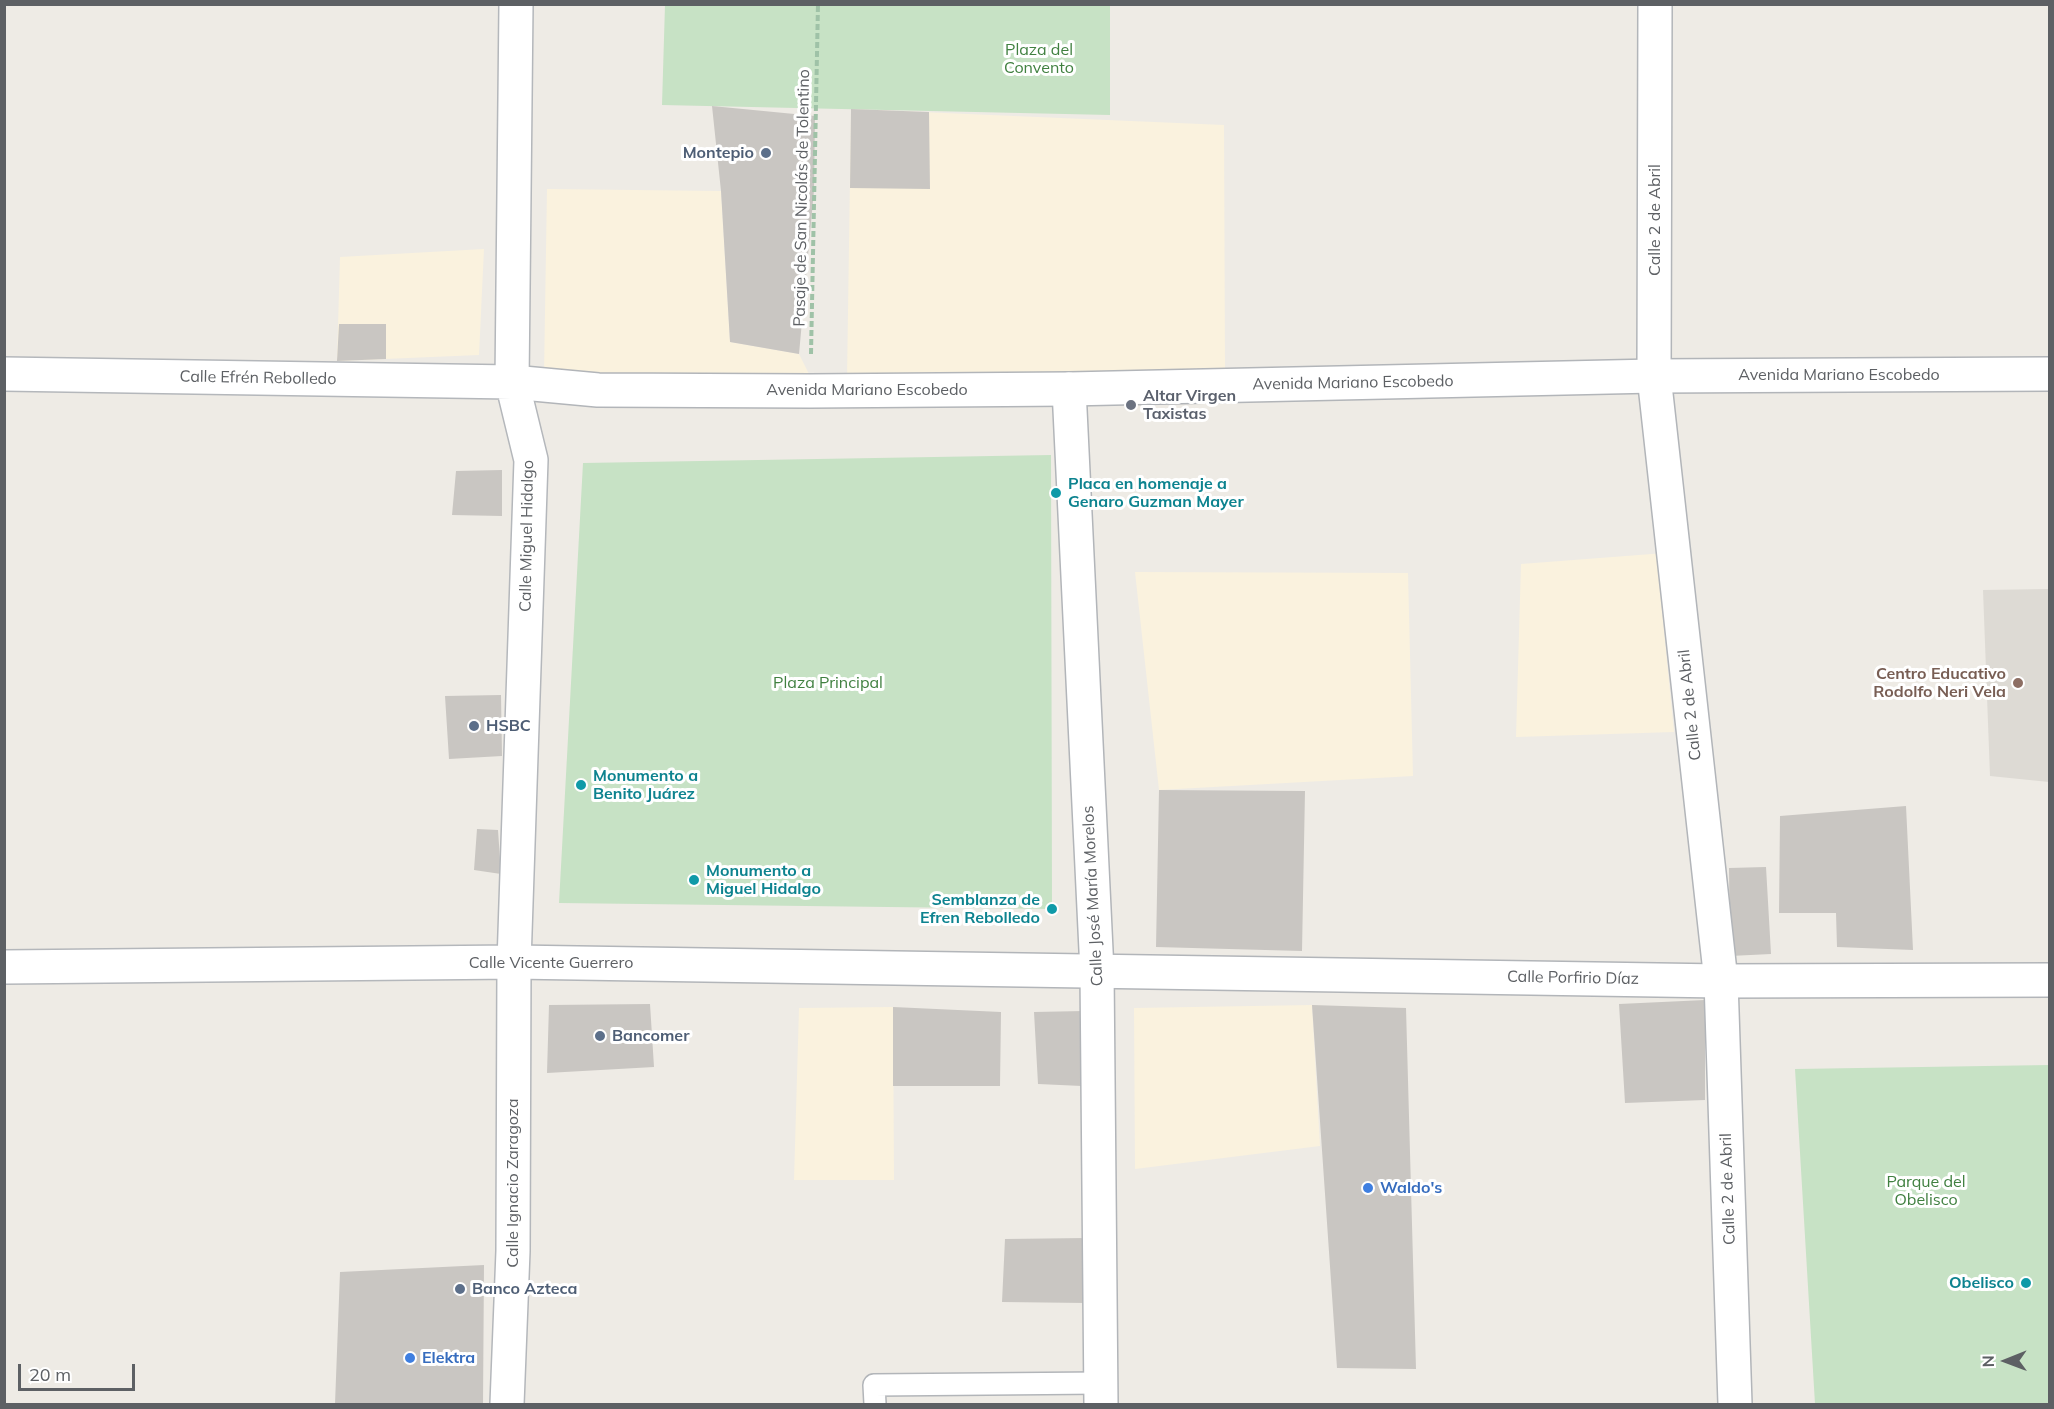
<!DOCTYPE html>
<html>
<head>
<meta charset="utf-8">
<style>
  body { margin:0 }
  #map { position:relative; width:2054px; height:1409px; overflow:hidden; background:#eeebe5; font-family:Mulish,sans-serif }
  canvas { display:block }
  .frame { position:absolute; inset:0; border:6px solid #5d6064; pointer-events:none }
  .north { position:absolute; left:1976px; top:1331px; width:60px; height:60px; -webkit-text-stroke:4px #fff; paint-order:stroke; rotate:269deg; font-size:16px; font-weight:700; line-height:24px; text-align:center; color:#5d6064 }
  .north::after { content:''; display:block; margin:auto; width:21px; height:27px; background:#5d6064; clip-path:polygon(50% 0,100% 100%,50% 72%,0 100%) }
  .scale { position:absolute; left:18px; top:1364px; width:117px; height:27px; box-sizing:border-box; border:3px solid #5d6064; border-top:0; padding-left:8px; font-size:18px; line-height:21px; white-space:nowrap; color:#5d6064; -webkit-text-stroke:4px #fff; paint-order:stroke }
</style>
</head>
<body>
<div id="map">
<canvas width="2054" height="1409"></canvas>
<div class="frame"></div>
<div class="north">N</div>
<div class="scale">20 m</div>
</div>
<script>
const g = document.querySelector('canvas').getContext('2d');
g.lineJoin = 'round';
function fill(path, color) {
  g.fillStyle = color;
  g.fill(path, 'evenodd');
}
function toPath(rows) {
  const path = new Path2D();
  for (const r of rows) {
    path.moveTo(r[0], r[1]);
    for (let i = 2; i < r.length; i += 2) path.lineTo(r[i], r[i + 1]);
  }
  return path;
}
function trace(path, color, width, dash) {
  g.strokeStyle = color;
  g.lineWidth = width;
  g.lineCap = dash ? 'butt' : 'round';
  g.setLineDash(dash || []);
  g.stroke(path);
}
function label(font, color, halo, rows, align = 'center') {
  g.font = font + ' Mulish,sans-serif';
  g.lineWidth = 6;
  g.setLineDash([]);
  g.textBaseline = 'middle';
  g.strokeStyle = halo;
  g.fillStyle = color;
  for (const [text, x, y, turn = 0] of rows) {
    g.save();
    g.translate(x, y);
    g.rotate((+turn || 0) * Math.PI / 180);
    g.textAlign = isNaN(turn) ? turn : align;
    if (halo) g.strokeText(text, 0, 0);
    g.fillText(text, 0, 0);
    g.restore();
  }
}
fill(toPath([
  [851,109,1224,125,1225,368,847,380],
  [547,189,721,191,730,342,799,354,810,376,544,374],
  [484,249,479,355,337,361,340,257],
  [1665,553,1659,580,1674,732,1516,737,1521,564],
  [1135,572,1408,573,1413,776,1159,790],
  [1312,1005,1320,1146,1135,1169,1134,1008],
  [893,1007,894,1180,794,1180,799,1008]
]), '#faf2de');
fill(toPath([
  [2049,589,2049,782,1990,776,1983,590]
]), '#dddad4');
fill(toPath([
  [665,5,1110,5,1110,115,662,105],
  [1051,455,1052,909,559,903,583,463],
  [2049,1065,2049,1404,1815,1404,1795,1069]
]), '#c7e2c5');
fill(toPath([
  [712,106,815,116,814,190,799,354,730,342,721,191],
  [851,109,929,112,930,189,850,188],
  [339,324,386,324,386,359,337,361],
  [502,470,502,516,452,515,456,471],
  [501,695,502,756,449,759,445,696],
  [1159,790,1305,791,1302,951,1156,947],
  [1906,806,1913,950,1837,947,1836,913,1779,913,1780,816],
  [477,829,498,830,501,874,474,870],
  [1766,867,1771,954,1730,956,1729,868],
  [1705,1000,1705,1100,1625,1103,1619,1004],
  [650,1004,654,1067,547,1073,549,1005],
  [1312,1005,1406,1008,1416,1369,1337,1368],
  [893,1007,1001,1012,1000,1086,893,1086],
  [1084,1011,1082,1086,1038,1084,1034,1012],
  [1086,1238,1087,1303,1002,1302,1005,1239],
  [484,1265,483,1404,335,1404,340,1272]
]), '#c9c6c2');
const service = toPath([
  [875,1404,874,1385,1101,1383]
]);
const minor = toPath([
  [1655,4,1654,376,1721,981,1735,1404],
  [1069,389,1097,971,1101,1404]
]);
const tertiary = toPath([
  [512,382,598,390,810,391,1069,389,1654,376,2050,374],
  [514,962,1721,981,2050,980]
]);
const secondary = toPath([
  [4,374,512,382],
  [4,967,514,962],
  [507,1404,513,1251,514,962,531,460,512,382,516,4]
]);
trace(service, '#b2b5b9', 24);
trace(minor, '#b2b5b9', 36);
trace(tertiary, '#b2b5b9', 36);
trace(secondary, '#b4b7bb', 36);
trace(toPath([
  [811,354,818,4]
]), '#9fc2a7', 4, [6, 3]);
trace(service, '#fff', 21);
trace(minor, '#fff', 33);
trace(tertiary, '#fff', 33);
trace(secondary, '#fff', 33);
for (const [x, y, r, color] of [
  [766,153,6,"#5c6f8a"],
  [1131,405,6,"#6b7280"],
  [1056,493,6,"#0f9aa8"],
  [2018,683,6,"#8d6e63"],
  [474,726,6,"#5c6f8a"],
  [581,785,6,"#0f9aa8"],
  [694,880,6,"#0f9aa8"],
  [1052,909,6,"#0f9aa8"],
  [600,1036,6,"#5c6f8a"],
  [1368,1188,6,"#3f7fe0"],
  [2026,1283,6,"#0f9aa8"],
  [460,1289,6,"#5c6f8a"],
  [410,1358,6,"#3f7fe0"]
]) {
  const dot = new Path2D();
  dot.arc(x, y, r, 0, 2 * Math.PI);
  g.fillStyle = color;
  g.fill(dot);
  trace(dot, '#fff', 2);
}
label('16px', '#408040', '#fff', [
  ["Plaza del",1039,50],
  ["Convento",1039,68],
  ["Plaza Principal",828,683],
  ["Parque del",1926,1182],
  ["Obelisco",1926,1200]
]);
label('bold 16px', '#4e5e75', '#fff', [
  ["Montepio",754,153,"right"],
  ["HSBC",486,726],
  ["Bancomer",612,1036],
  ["Banco Azteca",472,1289]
], 'left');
label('16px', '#5d6064', '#fff', [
  ["Pasaje de San Nicolás de Tolentino",802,198,-89],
  ["Calle 2 de Abril",1655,220,-90],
  ["Avenida Mariano Escobedo",1839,375],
  ["Calle Efrén Rebolledo",258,378,1],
  ["Avenida Mariano Escobedo",1353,383,-1],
  ["Avenida Mariano Escobedo",867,390],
  ["Calle Miguel Hidalgo",527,536,-89],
  ["Calle 2 de Abril",1690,705,-96],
  ["Calle José María Morelos",1093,896,-93],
  ["Calle Vicente Guerrero",551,963],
  ["Calle Porfirio Díaz",1573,978,1],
  ["Calle Ignacio Zaragoza",513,1183,-90],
  ["Calle 2 de Abril",1728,1189,-92]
]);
label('bold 16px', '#5b616d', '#fff', [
  ["Altar Virgen",1143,396],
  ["Taxistas",1143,414]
], 'left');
label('bold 16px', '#0d838f', '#fff', [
  ["Placa en homenaje a",1068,484],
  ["Genaro Guzman Mayer",1068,502],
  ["Monumento a",593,776],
  ["Benito Juárez",593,794],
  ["Monumento a",706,871],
  ["Miguel Hidalgo",706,889],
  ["Semblanza de",1040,900,"right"],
  ["Efren Rebolledo",1040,918,"right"],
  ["Obelisco",2014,1283,"right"]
], 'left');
label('bold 16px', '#785e54', '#fff', [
  ["Centro Educativo",2006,674],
  ["Rodolfo Neri Vela",2006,692]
], 'right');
label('bold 16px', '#366cbe', '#fff', [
  ["Waldo's",1380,1188],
  ["Elektra",422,1358]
], 'left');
</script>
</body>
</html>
